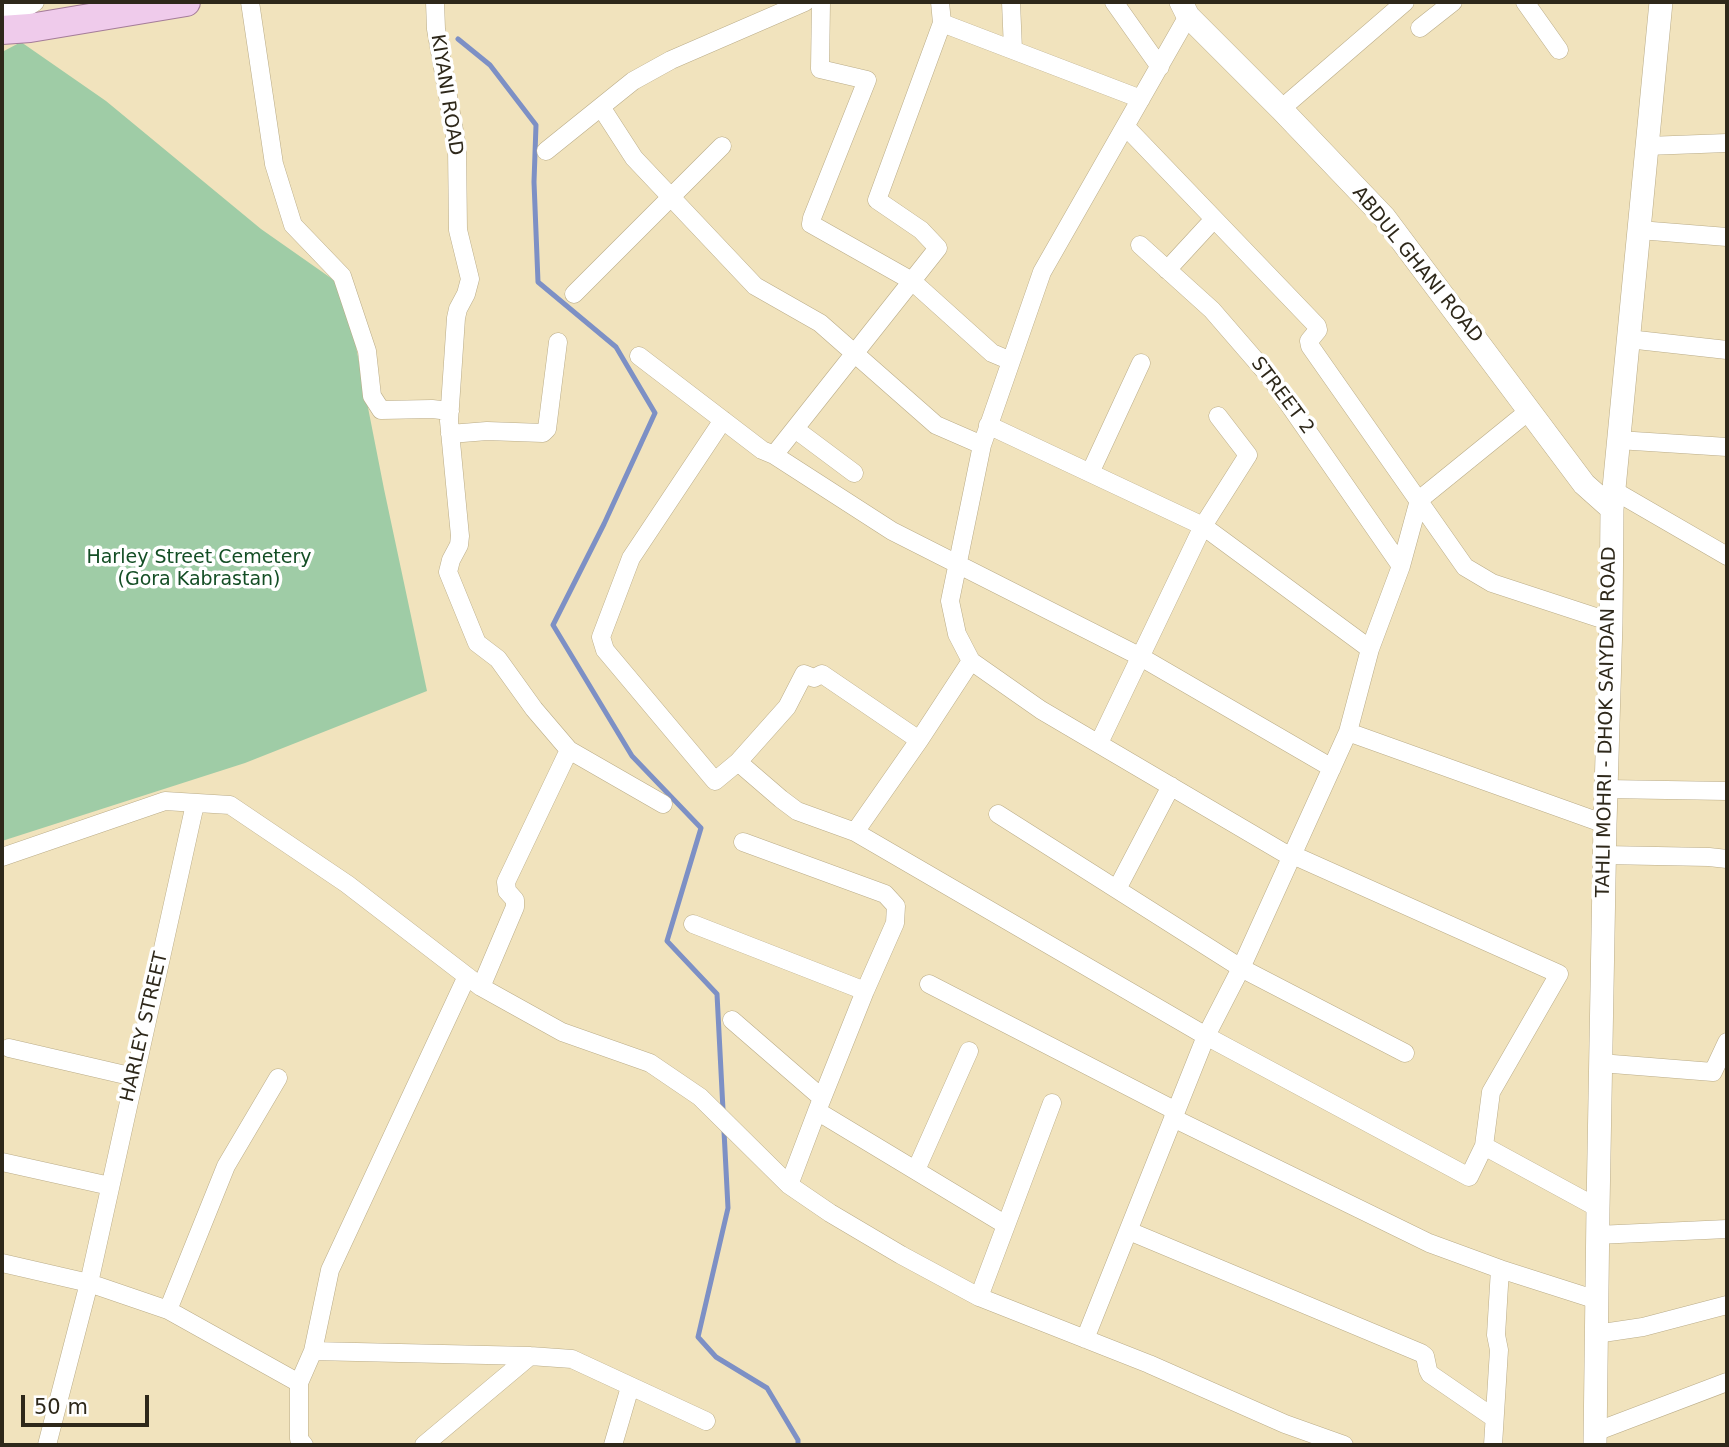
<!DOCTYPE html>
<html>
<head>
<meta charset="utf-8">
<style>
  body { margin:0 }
  #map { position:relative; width:1729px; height:1447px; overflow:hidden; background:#f1e3bd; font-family:"DejaVu Sans",sans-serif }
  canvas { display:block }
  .frame { position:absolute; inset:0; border:4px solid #2e281a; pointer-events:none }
  .scale { position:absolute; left:21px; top:1395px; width:128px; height:32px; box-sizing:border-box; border:4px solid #2e281a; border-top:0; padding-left:9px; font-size:21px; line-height:24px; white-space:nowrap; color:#2e281a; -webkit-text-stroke:5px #fff; paint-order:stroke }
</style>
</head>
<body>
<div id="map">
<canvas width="1729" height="1447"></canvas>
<div class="frame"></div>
<div class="scale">50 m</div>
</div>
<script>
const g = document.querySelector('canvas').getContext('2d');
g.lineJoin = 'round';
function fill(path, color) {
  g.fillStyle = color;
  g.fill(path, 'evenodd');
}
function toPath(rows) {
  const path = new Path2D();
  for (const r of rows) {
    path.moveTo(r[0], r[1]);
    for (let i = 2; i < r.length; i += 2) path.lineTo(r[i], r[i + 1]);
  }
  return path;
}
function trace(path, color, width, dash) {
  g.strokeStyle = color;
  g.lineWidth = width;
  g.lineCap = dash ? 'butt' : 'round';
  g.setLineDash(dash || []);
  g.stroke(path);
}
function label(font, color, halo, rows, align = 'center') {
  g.font = font + ' "DejaVu Sans",sans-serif';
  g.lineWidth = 7;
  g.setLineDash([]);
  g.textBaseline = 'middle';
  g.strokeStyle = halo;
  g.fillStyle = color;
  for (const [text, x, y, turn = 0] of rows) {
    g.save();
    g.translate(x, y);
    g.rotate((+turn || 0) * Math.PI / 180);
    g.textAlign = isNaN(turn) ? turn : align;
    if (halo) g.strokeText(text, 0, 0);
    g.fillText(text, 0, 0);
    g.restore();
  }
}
fill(toPath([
  [21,42,106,101,261,229,338,283,350,316,384,489,427,691,245,763,2,841,2,52]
]), '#9fcca6');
trace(toPath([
  [458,39,490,65,536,125,534,182,538,282,616,347,655,413,604,524,553,625,632,756,701,828,667,941,717,994,723,1110],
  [724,1131,728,1208,698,1337,716,1357,767,1388,798,1440,798,1445]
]), '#7d90c5', 5);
const minor = toPath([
  [250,2,274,164,293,225,342,276,367,351,372,396,381,410,432,409,450,411],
  [435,2,436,29,457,147,458,230,470,279,466,294,458,309,456,318,449,421,460,536,459,545,451,560,448,572,477,643,498,659,534,709,569,750,663,804],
  [821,2,820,69,867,80,812,218,811,224,912,281,992,353,1011,361],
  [1011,2,1013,50],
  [1114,2,1160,67],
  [1525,2,1559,50],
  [2,7,27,7,35,2],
  [1188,16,1042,272,982,445,950,601,957,634,971,661,1041,710,1291,857,1295,856,1559,974,1491,1092,1484,1146],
  [942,23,1141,99],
  [1420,28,1453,2],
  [601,107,634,158,755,286,820,323,936,425,982,445],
  [1281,109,1405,2],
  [1126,127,1317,326,1318,330,1309,341,1310,346,1465,567,1492,583,1611,622],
  [1647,146,1727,143],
  [546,151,633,81,671,60,805,2],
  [1639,230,1727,237],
  [1140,245,1212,310,1270,377,1401,566],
  [1167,270,1214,219],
  [574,294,722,146],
  [1628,339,1727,350],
  [639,356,762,450,774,455,938,248,921,230,877,200,942,23,940,2],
  [723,420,631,558,601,637,605,650,715,781,738,762,787,707,804,674,814,678,822,674,919,740],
  [988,425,1203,526,1370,649],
  [795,429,854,473],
  [450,434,487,431,543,433,547,429,558,342],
  [1618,440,1727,447],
  [774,455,892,531,1139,656,1332,768],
  [1090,473,1141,363],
  [1613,490,1727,556],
  [1348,732,1605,824],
  [1099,743,1203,526,1248,455,1218,416],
  [738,762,781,799,797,811,855,832,1206,1036,1469,1177,1484,1146,1598,1208],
  [1606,789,1727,791],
  [998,814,1241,968,1405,1053],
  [855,832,920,739,971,661],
  [743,842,885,894,896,906,895,923,865,991,817,1111,789,1185],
  [1604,855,1709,857,1727,859],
  [2,857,165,801,230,805,347,884,481,987,562,1032,650,1063,700,1097,789,1185,830,1213,901,1255,979,1297,1149,1364,1285,1424,1344,1445],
  [1117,889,1171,786],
  [693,924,865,991],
  [929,984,1176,1111],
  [481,987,515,907,515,900,507,891,506,882,569,750],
  [732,1020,822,1098],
  [9,1048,134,1077],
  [1600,1063,1713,1072,1727,1042],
  [817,1111,1006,1225],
  [1173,1118,1429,1243,1500,1269,1597,1300],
  [2,1162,110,1186],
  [916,1170,969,1051],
  [1129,1231,1421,1353,1425,1356,1428,1370,1430,1374,1494,1418],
  [1597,1235,1727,1229],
  [2,1263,89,1283,168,1310,299,1383],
  [979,1297,1052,1103],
  [168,1310,226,1166,278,1078],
  [1596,1334,1643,1327,1727,1305],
  [1085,1339,1206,1036,1241,968,1348,732,1370,649,1401,566,1419,500,1530,410],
  [313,1351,530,1356,572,1359,706,1421],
  [1595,1432,1727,1382],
  [47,1445,89,1283,195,804],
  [304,1445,299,1439,299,1383,313,1351,330,1270,467,976],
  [424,1445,530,1356],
  [613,1445,630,1387],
  [1493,1445,1499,1350,1496,1335,1500,1269]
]);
const tertiary = toPath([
  [1181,2,1188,16,1281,109,1384,217,1584,484,1612,509],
  [1595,1445,1598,1208,1605,824,1611,622,1612,509,1661,2]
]);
const primary = toPath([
  [2,30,30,28,186,2]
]);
trace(minor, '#baac88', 19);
trace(tertiary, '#baac88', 24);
trace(primary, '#a47c99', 30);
trace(minor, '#fff', 18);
trace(tertiary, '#fff', 23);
trace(primary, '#efcbeb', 28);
label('19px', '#2e281a', '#fff', [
  ["KIYANI ROAD",446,95,81],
  ["ABDUL GHANI ROAD",1417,265,51],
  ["STREET 2",1282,396,53],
  ["TAHLI MOHRI - DHOK SAIYDAN ROAD",1607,722,-89],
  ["HARLEY STREET",145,1027,-77]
]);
label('19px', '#144e25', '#fff', [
  ["Harley Street Cemetery",199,558],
  ["(Gora Kabrastan)",199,580]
]);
</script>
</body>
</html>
